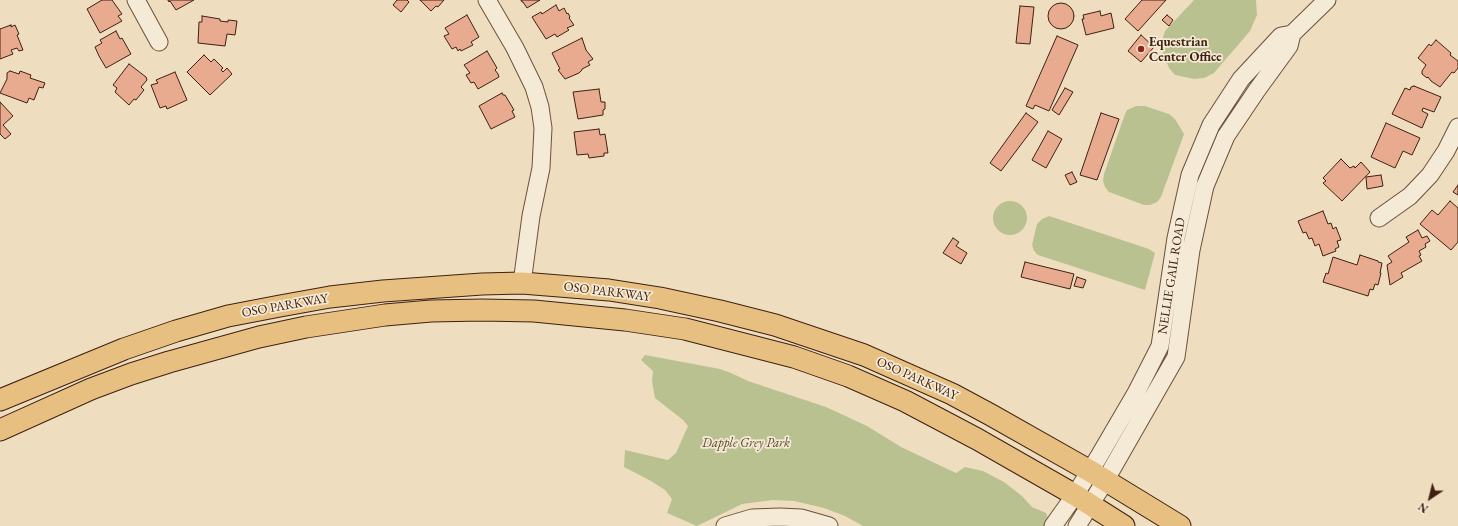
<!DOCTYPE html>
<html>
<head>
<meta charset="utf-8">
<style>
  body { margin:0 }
  #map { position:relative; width:1458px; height:526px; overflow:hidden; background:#eedebf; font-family:"EB Garamond",serif }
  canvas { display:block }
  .north { position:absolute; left:1410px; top:478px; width:40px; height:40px; -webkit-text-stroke:3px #f4ead5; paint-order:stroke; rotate:215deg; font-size:11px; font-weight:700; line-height:16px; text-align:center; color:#3f2011 }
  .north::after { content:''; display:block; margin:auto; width:14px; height:18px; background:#3f2011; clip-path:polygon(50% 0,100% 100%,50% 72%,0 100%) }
</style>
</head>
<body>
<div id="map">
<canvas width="1458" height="526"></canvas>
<div class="north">N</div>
</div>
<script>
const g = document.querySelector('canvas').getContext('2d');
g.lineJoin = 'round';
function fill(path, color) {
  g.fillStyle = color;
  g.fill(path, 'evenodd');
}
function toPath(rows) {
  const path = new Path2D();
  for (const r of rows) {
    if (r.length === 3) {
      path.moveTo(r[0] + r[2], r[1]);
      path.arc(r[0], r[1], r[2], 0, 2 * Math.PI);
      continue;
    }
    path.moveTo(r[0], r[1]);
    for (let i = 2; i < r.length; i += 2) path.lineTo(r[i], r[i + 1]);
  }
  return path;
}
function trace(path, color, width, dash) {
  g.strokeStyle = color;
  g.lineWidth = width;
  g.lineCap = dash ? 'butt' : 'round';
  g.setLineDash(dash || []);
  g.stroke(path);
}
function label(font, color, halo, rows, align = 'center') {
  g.font = font + ' "EB Garamond",serif';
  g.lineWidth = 3.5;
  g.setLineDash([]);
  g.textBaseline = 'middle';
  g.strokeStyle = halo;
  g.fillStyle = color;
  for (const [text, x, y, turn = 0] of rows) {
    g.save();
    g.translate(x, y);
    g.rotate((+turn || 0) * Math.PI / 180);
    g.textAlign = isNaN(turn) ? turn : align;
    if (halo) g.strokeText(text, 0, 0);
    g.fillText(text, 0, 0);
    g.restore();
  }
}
fill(toPath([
  [1194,0,1256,0,1257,15,1250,31,1214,73,1204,78,1194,79,1175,75,1169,68,1162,50,1162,41,1165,31],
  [1136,106,1145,106,1169,114,1175,119,1184,134,1161,197,1157,202,1150,205,1144,205,1109,192,1105,187,1103,181,1104,174,1125,114,1127,110],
  [1010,218,17],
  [1049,216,1149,249,1155,253,1145,290,1038,255,1034,251,1032,245,1037,224,1042,219],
  [645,355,720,369,731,373,748,381,826,407,867,426,901,447,956,473,965,467,983,471,1004,482,1022,496,1032,507,1046,513,1047,516,1050,519,1046,526,863,526,845,516,824,508,794,501,773,500,742,504,697,526,667,513,672,499,665,490,651,481,624,467,625,450,668,460,676,453,688,426,683,420,655,398,652,381,653,371,641,360]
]), '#bac191');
const building = toPath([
  [102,0,112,0,122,14,118,16,122,21,100,33,87,9,102,0],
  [168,0,194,0,176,10,170,1,169,2,168,0],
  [397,0,407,0,409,2,401,12,393,5,397,0],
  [420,0,444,0,438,7,436,6,431,11,420,0],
  [521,0,540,0,527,8,523,2,522,2,521,0],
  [1142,0,1166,0,1138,31,1125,19,1142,0],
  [1061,16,13],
  [556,5,559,11,564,8,567,14,568,13,570,17,569,18,574,25,567,28,569,30,557,37,555,34,546,39,532,17,541,12,542,14,556,5],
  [1020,6,1034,7,1030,44,1016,43,1020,6],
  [1100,11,1101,16,1111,13,1114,28,1086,35,1082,19,1084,19,1083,15,1100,11],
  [467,15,479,37,471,42,473,45,461,51,460,49,458,51,456,47,452,49,444,36,449,34,445,28,467,15],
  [1167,15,1173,20,1169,26,1162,20,1167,15],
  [202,16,220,19,220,21,228,22,228,20,237,21,235,35,227,34,225,46,198,43,199,22,202,22,202,16],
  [11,25,11,27,15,25,19,34,17,35,23,50,19,51,17,48,11,50,13,54,0,59,0,29,11,25],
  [116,31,120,39,122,38,131,54,106,68,99,56,95,47,102,43,100,40,116,31],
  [1141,35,1154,47,1141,62,1128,51,1141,35],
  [1057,36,1078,45,1049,111,1035,105,1033,109,1026,106,1057,36],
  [582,38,586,50,593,59,588,62,590,65,582,69,582,70,579,73,565,79,558,70,560,69,552,53,582,38],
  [1436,40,1451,53,1450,55,1458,61,1458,68,1454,73,1452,72,1440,87,1431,81,1428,77,1427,78,1422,74,1422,71,1426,65,1418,58,1429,44,1431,46,1436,40],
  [487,51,497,68,495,70,498,74,499,77,478,89,474,82,471,83,466,75,470,73,464,65,487,51],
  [204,55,211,62,214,59,223,68,221,70,223,72,227,68,232,74,210,95,187,72,204,55],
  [129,64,146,77,147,80,141,87,144,90,136,100,134,99,129,105,115,92,117,88,113,85,129,64],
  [10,71,19,74,20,71,31,75,30,78,45,83,43,88,39,87,34,100,29,98,27,103,0,93,7,79,7,73,10,71],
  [175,72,187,100,167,109,166,106,160,108,151,85,158,83,156,80,175,72],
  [1414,86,1441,97,1434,112,1423,108,1422,111,1428,114,1422,128,1392,114,1405,88,1410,90,1411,87,1414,86],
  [1065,88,1073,92,1059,115,1052,110,1065,88],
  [599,89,601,102,605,102,605,109,603,110,603,115,578,119,573,92,599,89],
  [502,93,503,95,505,95,514,110,512,111,515,117,491,129,479,106,502,93],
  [0,102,13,116,3,125,11,134,5,139,0,134,0,102],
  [1026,113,1038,122,1001,171,990,163,1026,113],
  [1101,113,1119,119,1097,180,1080,175,1101,113],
  [1386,123,1420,138,1412,155,1403,151,1395,168,1371,157,1386,123],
  [599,129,600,135,605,134,608,153,604,153,604,156,589,158,588,154,577,155,574,132,599,129],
  [1048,131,1062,139,1046,168,1032,160,1048,131],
  [1341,159,1350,168,1354,166,1355,168,1361,162,1370,172,1342,201,1323,183,1326,181,1323,178,1341,159],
  [1072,172,1077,182,1070,185,1065,175,1072,172],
  [1381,175,1383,186,1367,189,1366,177,1381,175],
  [1458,185,1458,195,1453,192,1458,185],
  [1450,201,1458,208,1458,242,1451,250,1420,224,1432,210,1438,215,1450,201],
  [1323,211,1328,224,1331,223,1333,229,1336,227,1341,240,1337,241,1339,247,1335,249,1336,251,1323,256,1319,244,1315,246,1312,238,1309,239,1306,232,1303,233,1298,221,1323,211],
  [1418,230,1422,238,1427,236,1430,241,1425,244,1426,247,1419,251,1421,255,1419,256,1422,261,1401,273,1403,277,1390,285,1387,265,1392,262,1388,256,1409,242,1406,237,1418,230],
  [953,238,959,242,956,246,967,253,961,264,943,253,953,238],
  [1360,255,1378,261,1378,262,1382,263,1380,273,1381,273,1378,285,1375,284,1373,290,1370,289,1368,296,1323,282,1326,273,1328,274,1333,257,1357,265,1360,255],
  [1025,262,1074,274,1070,289,1021,277,1025,262],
  [1077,277,1086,280,1083,288,1074,286,1077,277]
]);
fill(building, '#e8ab90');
trace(building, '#3f2011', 1);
const minor = toPath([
  [136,0,159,42],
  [487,0,515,48,534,87,540,107,543,128,541,168,531,216,522,283],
  [1379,218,1410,196,1430,175,1446,151,1458,127],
  [725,526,752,518,780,517,801,518,829,526],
  [1053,526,1075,495,1098,458,1136,393,1160,346,1176,238,1190,175,1211,125,1241,79,1281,36,1292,34],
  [1077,526,1105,481,1176,357,1191,250,1205,186,1226,136,1257,90,1289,46,1292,34,1327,0]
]);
const major = toPath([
  [0,400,124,349,176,331,228,316,280,306,330,297,383,291,482,284,522,283,609,290,660,298,720,311,775,325,864,355,952,394,991,415,1090,471,1180,526],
  [0,430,91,389,131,374,169,362,259,337,306,327,385,315,431,311,482,310,534,311,625,320,685,329,794,357,848,376,905,401,977,439,1075,495,1124,526]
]);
trace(minor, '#6b503c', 19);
trace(major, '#3f2011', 23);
trace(minor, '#f4ead5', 17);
trace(major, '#e7bf80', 21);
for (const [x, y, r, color] of [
  [1141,49,4,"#8f2418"]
]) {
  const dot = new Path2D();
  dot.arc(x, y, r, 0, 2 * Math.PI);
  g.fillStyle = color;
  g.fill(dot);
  trace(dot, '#f4ead5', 1.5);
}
label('bold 13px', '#3f2011', '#f4ead5', [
  ["Equestrian",1149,42],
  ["Center Office",1149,57]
], 'left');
label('13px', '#3f2011', '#f4ead5', [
  ["NELLIE GAIL ROAD",1172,276,-81],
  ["OSO PARKWAY",607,292,7],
  ["OSO PARKWAY",285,306,-10],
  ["OSO PARKWAY",917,379,24]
]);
label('italic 13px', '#5e4831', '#f4ead5', [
  ["Dapple Grey Park",746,443]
]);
</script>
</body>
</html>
